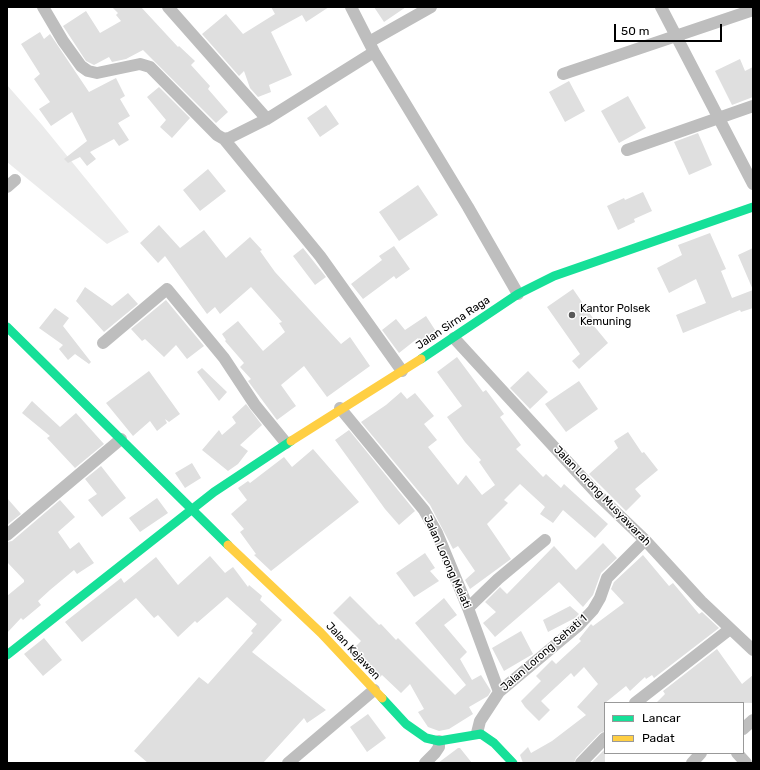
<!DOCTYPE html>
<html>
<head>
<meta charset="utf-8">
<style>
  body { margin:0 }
  #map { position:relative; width:760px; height:770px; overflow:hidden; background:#fff; font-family:Rubik,sans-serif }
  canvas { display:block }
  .frame { position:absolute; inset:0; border:8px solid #000; pointer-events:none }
  .legend { position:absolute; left:604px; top:702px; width:140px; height:52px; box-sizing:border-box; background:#fff; border:1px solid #999; margin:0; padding:5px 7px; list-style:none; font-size:12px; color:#000 }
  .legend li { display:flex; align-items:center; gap:8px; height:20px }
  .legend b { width:20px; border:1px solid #999 }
  .scale { position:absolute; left:614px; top:24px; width:108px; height:18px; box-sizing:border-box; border:2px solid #000; border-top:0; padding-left:5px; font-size:12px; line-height:14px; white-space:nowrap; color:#000; -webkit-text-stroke:3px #fff; paint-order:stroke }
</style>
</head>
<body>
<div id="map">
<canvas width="760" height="770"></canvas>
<div class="frame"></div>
<ul class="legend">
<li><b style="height:5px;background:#16e098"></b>Lancar</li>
<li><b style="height:5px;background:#ffcf43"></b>Padat</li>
</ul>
<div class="scale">50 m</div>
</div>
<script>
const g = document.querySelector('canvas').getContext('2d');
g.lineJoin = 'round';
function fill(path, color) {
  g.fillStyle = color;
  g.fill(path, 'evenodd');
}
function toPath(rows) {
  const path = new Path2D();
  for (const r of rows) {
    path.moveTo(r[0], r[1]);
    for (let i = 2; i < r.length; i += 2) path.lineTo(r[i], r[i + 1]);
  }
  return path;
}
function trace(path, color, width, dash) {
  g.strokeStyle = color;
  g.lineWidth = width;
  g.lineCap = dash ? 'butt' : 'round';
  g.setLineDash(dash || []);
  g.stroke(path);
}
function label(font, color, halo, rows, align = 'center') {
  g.font = font + ' Rubik,sans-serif';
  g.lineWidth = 3;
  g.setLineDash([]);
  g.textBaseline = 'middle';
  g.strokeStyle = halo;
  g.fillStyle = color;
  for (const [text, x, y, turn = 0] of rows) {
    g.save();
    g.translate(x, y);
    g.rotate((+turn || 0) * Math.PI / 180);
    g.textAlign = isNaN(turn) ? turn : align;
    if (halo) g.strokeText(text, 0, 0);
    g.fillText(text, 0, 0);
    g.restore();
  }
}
fill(toPath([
  [7,85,42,125,129,232,107,244,7,162]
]), '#ebebeb');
fill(toPath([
  [112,7,141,7,178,47,179,46,195,61,191,65,210,86,208,89,228,112,216,123,143,50,126,59,112,62,109,57,94,65,86,61,63,26,86,11,100,33,121,21,116,15,118,13],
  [271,7,329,7,306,22,302,15,271,32,292,75,269,85,271,92,258,97,250,88,244,71,239,76,202,34,226,14,243,34,275,14],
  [374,7,406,7,384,22],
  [40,32,44,39,50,34,89,92,116,78,125,96,120,99,130,116,118,123,129,140,119,146,114,139,90,152,96,159,87,166,80,157,68,163,64,159,87,141,72,112,51,126,39,109,50,102,34,79,40,74,21,44],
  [740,59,745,71,753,67,753,97,732,105,715,71],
  [569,81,585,111,565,122,549,92],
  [159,87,190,118,172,138,160,127,166,120,147,97],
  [628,96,646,128,619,143,601,111],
  [326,105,339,124,320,137,307,118],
  [698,133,712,165,689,175,674,142],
  [208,169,226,191,200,211,183,190],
  [418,185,438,215,399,241,379,212],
  [643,192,652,211,634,219,635,222,618,230,607,206,624,198,625,200],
  [159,225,180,248,204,230,226,258,250,237,262,250,260,251,275,272,341,344,350,337,370,366,327,397,304,366,281,385,296,406,277,420,248,381,251,379,240,367,244,363,225,341,226,340,222,334,238,321,263,351,285,332,279,323,282,322,251,287,220,314,215,307,207,314,165,256,158,263,140,243],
  [710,233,726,269,721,271,732,298,753,290,738,255,753,248,753,308,741,312,740,310,683,333,676,315,706,303,696,279,669,293,657,268,682,255,678,245],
  [394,246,410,269,396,279,394,276,363,299,351,284,382,260,379,256],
  [303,248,326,277,315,285,293,256],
  [85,287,112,306,128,293,138,304,104,332,76,301],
  [573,289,597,324,594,326,608,343,579,369,572,361,580,354,547,307],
  [166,300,204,346,187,359,176,345,164,357,145,339,142,341,131,329],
  [55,308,69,318,63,326,91,362,89,364,75,354,68,360,59,349,63,345,39,328],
  [426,316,439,336,423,345,418,338,399,353,382,330,396,319,405,330],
  [457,357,483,392,486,390,504,414,500,417,521,445,516,449,543,477,546,474,561,488,564,484,608,524,595,538,563,510,553,523,540,514,545,507,520,484,504,500,508,503,487,524,511,559,470,589,465,580,475,571,458,546,453,549,430,505,361,422,386,405,401,392,407,399,415,393,434,416,424,424,437,440,428,447,458,485,466,475,482,495,495,485,479,462,481,460,465,442,447,417,462,406,437,372],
  [202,368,227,392,219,401,197,372],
  [149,371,180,414,169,422,165,419,167,423,157,431,150,421,133,436,106,403],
  [528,371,548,392,530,409,510,388],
  [579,381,598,409,566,432,545,404],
  [32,401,60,427,76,413,104,444,75,468,47,438,50,436,22,413],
  [246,404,262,425,240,445,248,451,238,464,228,471,202,450,219,430,222,435,236,423,232,417],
  [349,430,415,511,399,525,385,509,335,440],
  [628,432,642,453,644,452,658,470,635,489,641,496,626,511,589,474,618,448,614,441],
  [313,449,359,502,271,571,254,555,256,554,240,532,244,529,231,514,247,500,238,488,248,481,250,483,284,457,292,467],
  [192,463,201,478,185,488,175,473],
  [101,466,126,498,102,517,88,500,97,494,85,479],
  [7,498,21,514,7,525],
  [157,498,168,513,140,532,129,518],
  [60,500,75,517,58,532,70,549,79,542,94,563,77,574,74,570,50,590,38,601,41,605,23,620,21,618,7,633,7,596,24,582,24,580,7,562,7,542,12,541],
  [603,543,617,558,601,573,593,595,583,607,559,582,495,637,483,623,496,612,485,602,500,587,507,594,554,546,576,570],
  [425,553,435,568,430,571,439,581,414,597,396,573],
  [643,555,669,586,673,583,699,614,702,612,719,628,654,678,652,675,646,679,645,677,630,691,626,686,605,703,605,731,600,733,576,758,574,763,523,763,520,755,528,747,531,753,552,741,586,715,577,707,598,684,584,667,574,677,571,673,541,701,550,710,539,721,525,707,521,701,541,681,536,676,552,660,556,664,581,641,579,639,591,624,593,626,624,603,611,589,614,582],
  [210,556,225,573,233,567,248,587,249,585,262,596,260,600,282,620,252,652,326,710,307,723,304,718,263,763,148,763,134,751,199,677,208,684,253,633,251,631,257,624,227,597,197,623,195,621,178,637,158,615,154,618,136,598,82,642,65,622,121,578,124,583,156,557,178,585],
  [350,596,379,625,381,624,396,640,398,638,455,695,466,685,415,623,444,598,457,615,444,625,467,652,460,659,472,680,481,675,491,691,488,696,469,707,473,714,449,729,439,731,428,727,418,712,424,709,410,684,401,693,382,675,378,679,367,668,370,666,354,648,361,641,333,613],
  [570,606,579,614,575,618,548,632,543,620],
  [521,631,533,654,504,671,492,648],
  [44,638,62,660,43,676,24,654],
  [717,649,742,684,753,675,753,703,656,703,665,694,663,691],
  [368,714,386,738,367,752,350,727],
  [458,748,460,748,472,763,438,763],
  [605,749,605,763,591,763]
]), '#dfdfdf');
trace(toPath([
  [43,7,63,41,81,66,88,71,97,73,140,64,150,67,217,135,224,139,229,138,267,119,374,52],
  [168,7,267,119],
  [351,7,374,52,468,207,518,294],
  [661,7,753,184],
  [369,42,431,7],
  [563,74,753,10],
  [224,139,320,256,402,371],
  [627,150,753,106],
  [7,187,15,180],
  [454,338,600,497,645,540,701,601,753,650],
  [103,343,167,289,224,358,255,405,286,443],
  [340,408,424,510,437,533,468,608,499,692],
  [7,535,121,439],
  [468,608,498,579,545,540],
  [635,703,730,629],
  [743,729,753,720],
  [477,733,480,721,499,692,578,626,593,610,600,598,607,578,645,540],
  [737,753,746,763],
  [288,763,374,690],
  [425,763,435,753,439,747,439,741],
  [581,763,605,738],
  [692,763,701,753]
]), '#bebebe', 12);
trace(toPath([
  [7,327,228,545],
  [421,359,518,294,554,276,753,207],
  [7,655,214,492,291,441],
  [382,698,406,724,426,738,439,741,481,734,494,743,513,763]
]), '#16e098', 9);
trace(toPath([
  [291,441,421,359],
  [228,545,321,633,382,698]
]), '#ffcf43', 9);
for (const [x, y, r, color] of [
  [572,315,4,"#595959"]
]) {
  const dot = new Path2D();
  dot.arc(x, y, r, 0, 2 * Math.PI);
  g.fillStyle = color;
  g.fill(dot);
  trace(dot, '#fff', 1.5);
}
label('11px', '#000', '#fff', [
  ["Kantor Polsek",580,309],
  ["Kemuning",580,322]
], 'left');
label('11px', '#000', '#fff', [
  ["Jalan Sirna Raga",453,323,-34],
  ["Jalan Lorong Musyawarah",602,496,46],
  ["Jalan Lorong Melati",447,562,66],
  ["Jalan Kejawen",353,651,47],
  ["Jalan Lorong Sehati 1",544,653,-41]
]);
</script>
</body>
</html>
